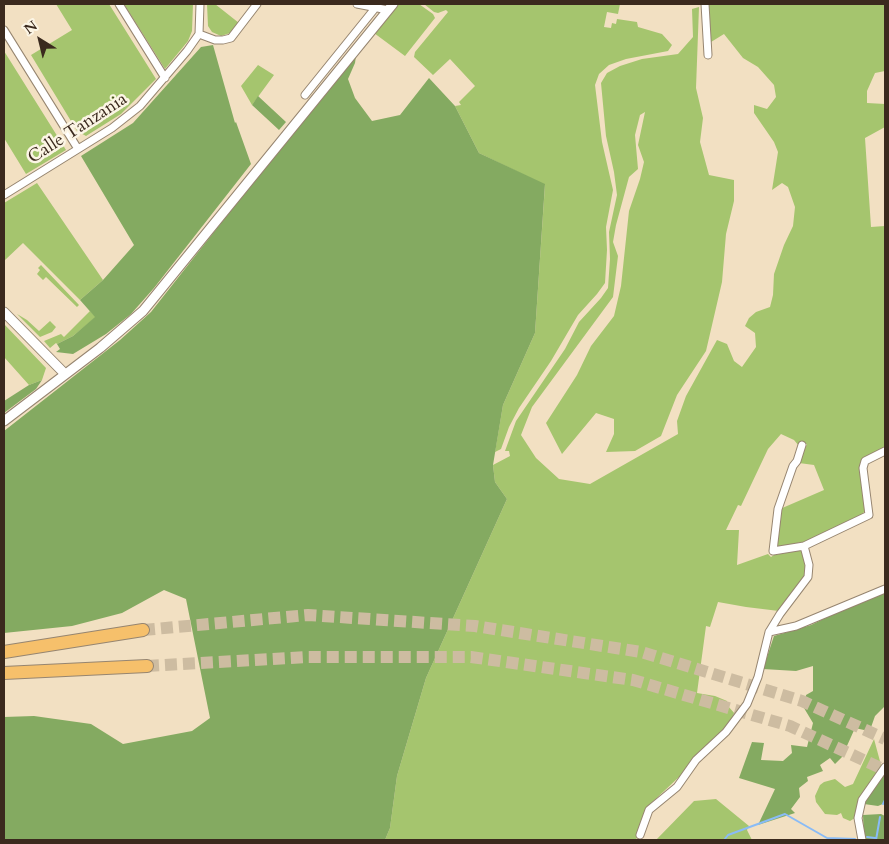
<!DOCTYPE html>
<html>
<head>
<meta charset="utf-8">
<style>
  body { margin:0 }
  #map { position:relative; width:889px; height:844px; overflow:hidden; background:#f2e0c2; font-family:Cardo,serif }
  canvas { display:block }
  .frame { position:absolute; inset:0; border:5px solid #3b2a1e; pointer-events:none }
  .north { position:absolute; left:15px; top:15px; width:50px; height:50px; -webkit-text-stroke:4px #fcf5e5; paint-order:stroke; rotate:324deg; font-size:14px; font-weight:700; line-height:20px; text-align:center; color:#3b2a1e }
  .north::after { content:''; display:block; margin:auto; width:18px; height:22px; background:#3b2a1e; clip-path:polygon(50% 0,100% 100%,50% 72%,0 100%) }
</style>
</head>
<body>
<div id="map">
<canvas width="889" height="844"></canvas>
<div class="frame"></div>
<div class="north">N</div>
</div>
<script>
const g = document.querySelector('canvas').getContext('2d');
g.lineJoin = 'round';
function fill(path, color) {
  g.fillStyle = color;
  g.fill(path, 'evenodd');
}
function toPath(rows) {
  const path = new Path2D();
  for (const r of rows) {
    path.moveTo(r[0], r[1]);
    for (let i = 2; i < r.length; i += 2) path.lineTo(r[i], r[i + 1]);
  }
  return path;
}
function trace(path, color, width, dash) {
  g.strokeStyle = color;
  g.lineWidth = width;
  g.lineCap = dash ? 'butt' : 'round';
  g.setLineDash(dash || []);
  g.stroke(path);
}
function label(font, color, halo, rows, align = 'center') {
  g.font = font + ' Cardo,serif';
  g.lineWidth = 5;
  g.setLineDash([]);
  g.textBaseline = 'middle';
  g.strokeStyle = halo;
  g.fillStyle = color;
  for (const [text, x, y, turn = 0] of rows) {
    g.save();
    g.translate(x, y);
    g.rotate((+turn || 0) * Math.PI / 180);
    g.textAlign = isNaN(turn) ? turn : align;
    if (halo) g.strokeText(text, 0, 0);
    g.fillText(text, 0, 0);
    g.restore();
  }
}
fill(toPath([
  [56,4,109,4,156,79,121,114,86,136,77,131,31,55,72,30],
  [124,4,193,4,192,31,188,41,165,69],
  [207,4,215,4,239,23,230,33,221,36,212,32,208,26],
  [398,4,419,4,433,14,435,18,405,56,374,33],
  [424,4,620,4,618,14,607,12,604,27,611,28,612,23,616,24,617,19,637,22,638,27,662,34,672,45,668,51,626,59,609,65,599,74,595,85,602,142,613,190,606,227,607,250,605,283,597,294,578,315,551,361,519,408,509,427,501,449,495,452,503,405,535,333,545,185,479,153,455,106,461,105,459,102,475,86,450,59,433,75,414,57,415,52,448,12,446,10,438,13,434,12],
  [708,4,885,4,885,71,875,73,867,91,867,103,885,104,885,127,865,138,871,227,885,226,885,448,865,458,864,512,860,517,808,541,776,547,780,509,824,490,814,465,799,463,807,444,801,444,799,446,794,440,781,434,768,449,741,506,738,505,726,530,739,530,737,565,768,554,771,557,774,555,803,550,806,574,779,611,746,607,718,602,710,627,706,626,697,693,715,696,727,701,728,706,735,714,731,722,694,759,680,778,679,777,646,808,636,840,385,840,390,828,397,776,426,678,507,499,495,482,493,465,510,456,509,451,505,451,516,421,565,349,579,322,601,298,608,288,610,259,609,232,617,195,614,172,606,136,601,83,607,73,620,66,642,59,678,54,693,37,692,9,699,7,696,88,703,118,700,142,709,175,734,180,734,201,726,234,722,282,706,351,677,395,661,436,635,451,606,452,614,434,614,419,596,413,562,454,546,423,577,375,591,346,614,316,621,286,629,211,640,179,644,162,638,145,645,112,640,115,635,135,638,169,629,177,616,225,613,242,618,256,613,297,532,407,521,435,536,458,559,479,590,484,678,434,677,421,686,396,717,340,727,344,734,361,742,367,756,347,755,333,745,326,749,318,756,312,770,307,773,295,774,274,784,245,793,226,795,207,788,187,782,183,772,190,778,152,774,142,754,113,754,105,767,109,776,97,774,85,758,67,743,58,724,34,711,42],
  [4,51,66,150,26,174,4,138],
  [258,65,274,75,252,105,241,86],
  [37,183,103,280,80,300,23,243,4,261,4,203],
  [41,265,79,305,77,307,46,277,43,280,37,274,40,270,38,268],
  [90,311,96,317,73,336,57,344,56,343,50,348,44,341,61,334,64,337],
  [17,314,27,320,39,331,50,321,56,327,52,332,40,337],
  [4,324,46,368,42,380,29,385,4,357],
  [874,739,881,765,859,799,855,818,850,821,843,818,841,813,837,815,825,814,816,802,815,796,820,785,824,782,835,779,845,787,853,784],
  [716,799,749,826,747,830,752,840,656,840,694,801]
]), '#a5c56e');
fill(toPath([
  [213,45,235,123,236,122,251,164,154,288,131,314,106,334,73,354,56,352,60,349,57,344,73,336,95,317,80,300,103,280,134,245,81,156,133,123,201,47],
  [356,56,355,63,348,79,355,98,372,121,400,115,429,78,455,106,479,153,545,184,535,333,503,405,493,465,495,482,507,499,426,678,397,776,390,828,385,840,4,840,4,717,34,716,91,724,123,744,192,731,210,718,186,599,164,590,122,613,72,626,4,633,4,431,120,340,151,312,281,147],
  [258,96,286,122,279,130,252,105],
  [42,380,36,389,4,413,4,401,29,385],
  [885,592,885,706,875,716,869,733,864,730,855,728,842,757,835,764,830,758,820,765,823,771,807,777,808,781,799,788,800,797,791,809,795,813,758,825,775,789,739,778,752,742,764,743,761,760,783,761,792,753,791,745,807,747,813,723,804,708,806,695,813,691,813,666,796,671,763,669,774,636,811,625,846,608],
  [885,771,885,803,878,806,864,804],
  [881,814,885,816,885,840,864,840,863,815]
]), '#84aa61');
trace(toPath([
  [883,804,885,800],
  [867,837,875,838],
  [724,840,728,835,785,814,827,838,855,839],
  [876,840,880,817]
]), '#89bbf6', 2);
trace(toPath([
  [143,630,308,615,475,626,641,652,802,701,885,739],
  [147,666,307,657,471,657,633,680,790,726,885,770]
]), '#cdbca1', 12, [12, 6]);
const minor = toPath([
  [119,4,165,78],
  [357,4,388,10],
  [705,4,708,55],
  [4,30,78,149],
  [199,34,215,40,223,40,231,38,257,4],
  [305,95,376,7],
  [4,195,112,128,140,106,187,51,199,34,200,4],
  [802,445,797,461,793,466,778,509,773,551,804,546,869,515,863,468,865,461,885,451],
  [769,632,796,626,885,589],
  [640,835,649,810,677,787,696,760,726,732,747,704,758,677,769,632,780,614,808,577,809,565,804,546],
  [862,840,858,818,862,800,885,767]
]);
const tertiary = toPath([
  [4,312,65,374],
  [4,421,100,348,143,311,393,4]
]);
const motorway = toPath([
  [4,652,143,630],
  [4,673,147,666]
]);
trace(minor, '#968570', 9);
trace(tertiary, '#968570', 11);
trace(motorway, '#968570', 14);
trace(minor, '#fff', 7);
trace(tertiary, '#fff', 9);
trace(motorway, '#f6c06b', 12);
label('18px', '#3b2a1e', '#fcf5e5', [
  ["Calle Tanzania",78,129,-33]
]);
</script>
</body>
</html>
